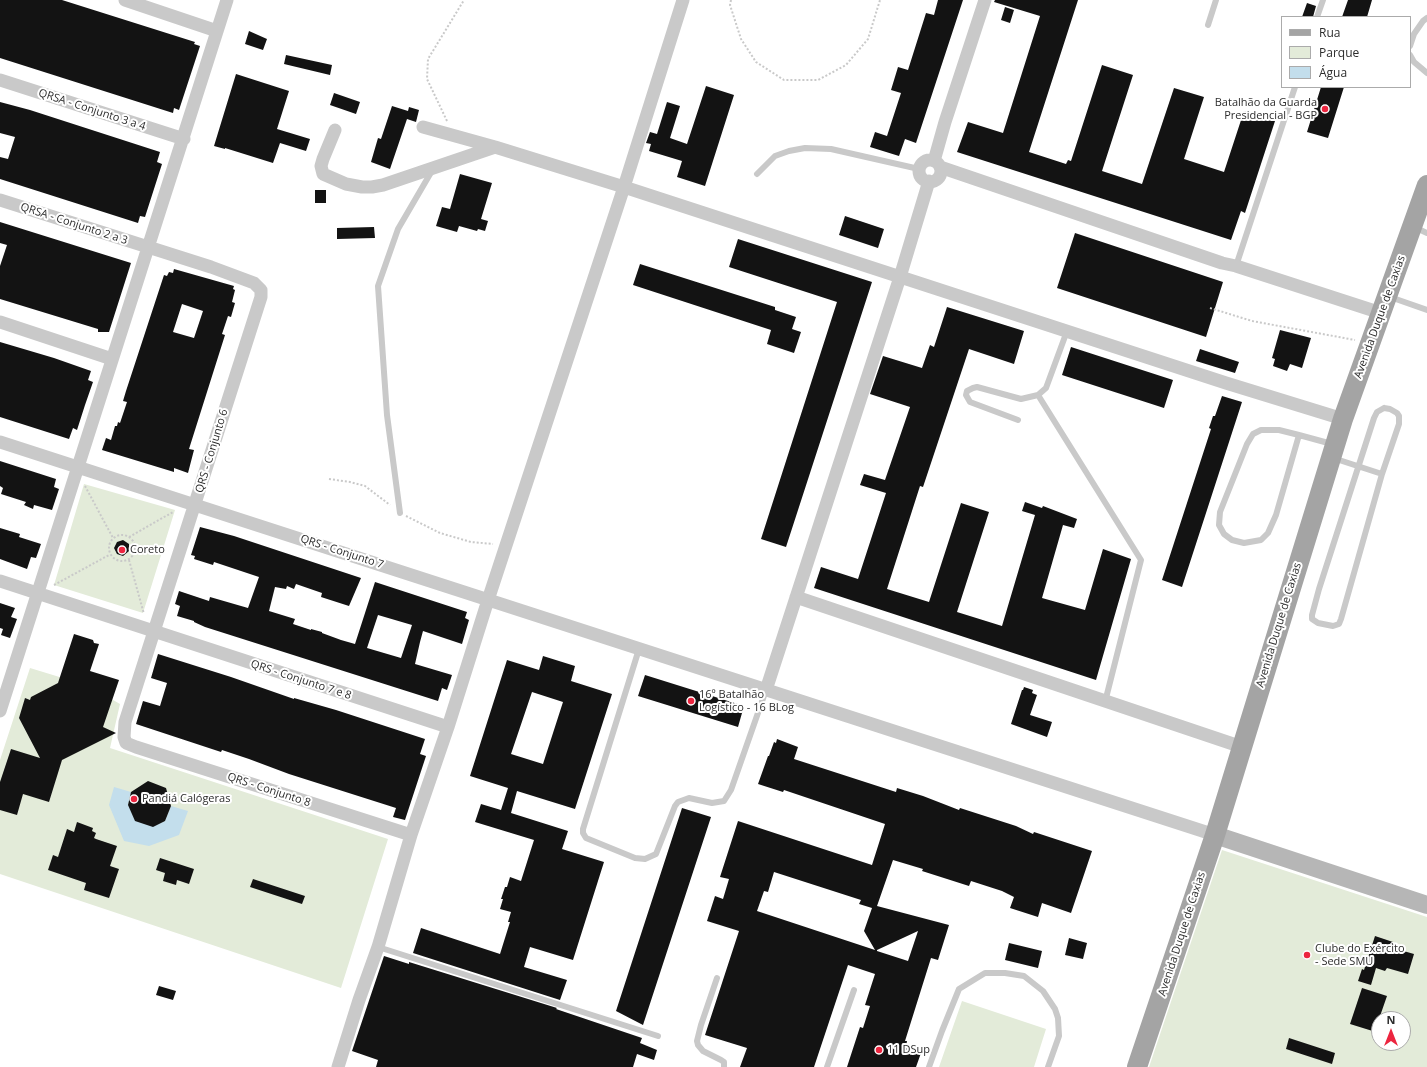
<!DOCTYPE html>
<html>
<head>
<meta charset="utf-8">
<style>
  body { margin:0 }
  #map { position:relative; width:1427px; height:1067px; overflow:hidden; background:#fff; font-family:"Open Sans",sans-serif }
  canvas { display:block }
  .legend { position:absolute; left:1281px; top:16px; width:130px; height:72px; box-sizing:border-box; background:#fff; border:1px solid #ababab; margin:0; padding:5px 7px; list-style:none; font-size:12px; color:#2c2c2c }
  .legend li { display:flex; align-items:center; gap:8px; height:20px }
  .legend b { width:20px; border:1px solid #ababab }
  .north { position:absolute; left:1371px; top:1011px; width:40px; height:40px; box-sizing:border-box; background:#fff; border:1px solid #ababab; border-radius:50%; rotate:0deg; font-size:11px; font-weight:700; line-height:16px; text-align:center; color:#2c2c2c }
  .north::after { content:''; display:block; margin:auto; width:14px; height:18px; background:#ec253f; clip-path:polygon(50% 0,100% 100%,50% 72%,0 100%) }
</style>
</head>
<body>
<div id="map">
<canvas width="1427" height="1067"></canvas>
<ul class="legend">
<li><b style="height:5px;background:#a4a4a4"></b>Rua</li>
<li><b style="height:11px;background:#e3ebd9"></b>Parque</li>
<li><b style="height:11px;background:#c3deec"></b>Água</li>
</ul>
<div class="north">N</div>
</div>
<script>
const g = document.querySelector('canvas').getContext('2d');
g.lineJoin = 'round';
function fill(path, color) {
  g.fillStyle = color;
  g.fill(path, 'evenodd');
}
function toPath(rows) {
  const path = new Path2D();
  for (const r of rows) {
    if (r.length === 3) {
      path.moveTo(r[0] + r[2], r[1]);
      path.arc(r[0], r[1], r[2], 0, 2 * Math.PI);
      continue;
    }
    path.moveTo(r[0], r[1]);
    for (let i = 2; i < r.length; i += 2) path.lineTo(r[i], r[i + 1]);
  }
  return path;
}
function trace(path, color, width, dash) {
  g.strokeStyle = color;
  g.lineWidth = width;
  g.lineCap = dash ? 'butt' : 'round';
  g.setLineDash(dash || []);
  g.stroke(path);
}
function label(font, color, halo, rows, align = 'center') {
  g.font = font + ' "Open Sans",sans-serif';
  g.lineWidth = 4;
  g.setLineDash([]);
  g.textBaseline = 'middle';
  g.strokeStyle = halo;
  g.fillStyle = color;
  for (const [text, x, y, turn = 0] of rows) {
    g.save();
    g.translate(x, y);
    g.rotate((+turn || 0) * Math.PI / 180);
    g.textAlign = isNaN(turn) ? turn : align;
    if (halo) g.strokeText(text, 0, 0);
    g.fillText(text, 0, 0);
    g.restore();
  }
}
fill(toPath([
  [84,484,175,510,143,613,54,585],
  [30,668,89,686,120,704,110,748,388,839,341,988,0,874,0,760],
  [1222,850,1427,917,1427,1067,1149,1067],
  [1379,1019,1403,1019,1403,1043,1379,1043],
  [962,1001,1046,1029,1034,1067,939,1067]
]), '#e3ebd9');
fill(toPath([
  [114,787,131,792,128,805,153,826,165,821,171,806,188,811,179,835,149,846,124,841,109,805]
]), '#c3deec');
fill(toPath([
  [0,0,62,0,195,42,194,44,200,46,179,110,174,108,173,113,0,58],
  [938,0,963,0,916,143,905,139,899,156,870,147,875,132,887,136,901,93,891,90,898,67,908,70,926,13,934,15],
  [995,0,1078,0,1029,152,1066,164,1068,160,1071,161,1102,65,1133,75,1102,171,1142,184,1174,88,1204,97,1184,159,1224,172,1244,111,1275,121,1245,213,1241,211,1231,240,957,152,968,122,1003,133,1040,16,994,2],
  [1348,0,1372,0,1367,17,1342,17],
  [1307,3,1316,6,1313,17,1302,17],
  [1005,7,1014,10,1010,23,1001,20],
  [249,31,267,39,263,50,245,44],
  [286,55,332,65,330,75,284,64],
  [236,74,289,91,277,129,310,139,306,151,280,143,273,163,225,148,225,149,214,146],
  [706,86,734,95,705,186,677,177,682,161,649,151,651,144,646,143,650,132,657,134,667,102,680,106,670,138,687,144],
  [1321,87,1344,87,1328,138,1307,132],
  [334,93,360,102,356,114,330,105],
  [0,102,30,110,160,152,157,162,162,164,145,217,140,216,138,223,0,179,0,157,8,159,15,137,0,133],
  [392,106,408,111,409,107,419,110,416,122,407,119,390,169,371,162,378,138,381,139],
  [460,174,492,183,481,219,488,221,485,231,478,229,477,231,459,226,457,232,436,226,442,207,450,209],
  [315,190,326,190,326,203,315,203],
  [845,216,884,229,878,248,839,235],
  [0,222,131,263,109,332,98,332,98,329,0,299,0,266,7,245,0,243],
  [374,227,375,238,337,239,337,228],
  [1075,233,1223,282,1206,337,1057,288],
  [738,239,872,282,786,547,761,539,837,302,729,267],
  [640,264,775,307,775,310,796,317,792,329,801,332,794,353,767,344,771,330,633,285],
  [174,269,234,286,233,289,235,290,232,302,235,303,231,317,228,316,222,334,225,335,189,449,194,450,188,473,174,468,174,472,102,450,106,438,111,440,115,426,117,426,118,422,120,423,127,402,123,401,126,391,164,275,167,276,169,272,173,273],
  [182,304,203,311,194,338,173,332],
  [947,307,1024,331,1014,364,969,349,923,487,920,486,887,589,929,602,961,503,989,512,957,612,1002,626,1035,515,1022,511,1025,502,1042,508,1043,506,1077,519,1074,528,1063,525,1042,598,1085,610,1103,549,1131,559,1096,680,814,588,821,567,858,579,886,493,860,485,864,474,885,480,910,407,870,394,883,356,922,368,930,345,934,347],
  [1280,330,1311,338,1302,368,1290,364,1287,371,1273,366,1275,359,1272,358],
  [0,342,54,358,91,371,88,380,93,382,85,405,77,430,73,428,69,439,0,417],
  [1071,347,1173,380,1164,408,1062,375],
  [1200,349,1239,362,1235,373,1196,361],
  [1222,396,1242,402,1182,587,1162,580,1211,429,1209,428,1213,416,1215,416],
  [0,461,56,479,54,487,59,489,52,510,34,505,33,509,24,505,26,502,1,494,3,488,0,486],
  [200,527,234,536,361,578,349,606,321,597,322,593,296,584,294,589,287,586,286,589,275,587,269,611,295,619,293,624,311,630,311,629,322,632,322,633,341,640,355,644,375,582,467,612,465,618,469,620,462,644,423,631,420,642,415,664,452,675,447,690,442,688,438,701,205,627,194,622,194,621,177,616,180,606,175,604,179,591,209,601,210,597,248,608,259,577,214,562,213,565,194,559,195,556,191,555],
  [378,615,412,625,401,658,367,648],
  [0,528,20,534,19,537,41,544,36,558,31,557,27,569,0,559],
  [123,540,129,544,129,551,123,556,117,554,114,548,117,542],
  [0,603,15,608,11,617,17,619,10,638,1,635,3,629,0,628],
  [74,634,93,640,94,643,99,644,90,671,119,680,103,727,116,733,62,760,49,802,23,794,17,815,0,810,0,782,11,749,40,758,19,718,25,698,30,700,31,697,58,683],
  [158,654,231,677,294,699,294,698,336,710,425,739,420,754,426,756,405,820,393,817,396,808,289,774,249,759,222,750,221,752,136,724,143,701,160,706,167,683,151,678],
  [543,656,575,666,571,681,612,694,575,809,517,791,511,813,568,831,562,849,604,862,573,960,530,947,524,967,567,980,560,1000,413,953,421,928,500,954,510,922,508,922,511,912,500,909,503,899,501,899,505,887,507,887,510,877,521,881,534,840,475,822,481,804,501,810,508,788,470,776,507,660,539,670],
  [532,692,563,702,543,764,511,754],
  [645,675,744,706,738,727,638,696],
  [1024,687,1033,690,1032,693,1037,695,1030,715,1052,722,1047,737,1011,724,1022,690,1023,690],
  [777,739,798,747,794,759,896,792,897,788,923,796,959,810,960,808,1016,826,1033,834,1034,832,1092,851,1071,913,1042,903,1038,917,1010,908,1014,897,1002,891,971,881,969,886,922,871,923,869,893,860,877,906,949,925,938,960,931,958,905,1041,907,1041,906,1047,921,1053,916,1067,847,1067,860,1027,863,1028,870,1006,865,1005,875,974,848,965,814,1067,740,1067,747,1048,705,1035,739,931,707,921,715,896,723,899,729,879,720,877,738,821,872,865,885,824,784,790,783,792,758,784,768,756,769,756,774,742,776,743],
  [774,872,861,900,859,904,872,908,864,931,875,950,757,911,764,891,768,892],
  [918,931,908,961,877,951,877,950],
  [148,781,166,788,171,806,165,821,153,827,135,821,128,805,131,792],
  [682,808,711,817,643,1025,616,1011],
  [77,822,93,828,92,831,96,833,94,838,96,839,117,846,110,866,119,869,109,898,84,890,86,883,48,870,53,855,58,857,67,829,74,832],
  [160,858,194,869,189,884,177,880,176,885,163,881,165,873,156,870],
  [253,879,305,896,302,904,250,887],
  [1375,936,1393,942,1393,944,1395,944,1393,948,1414,954,1408,974,1387,968,1385,971,1376,968,1371,985,1358,981,1362,969,1364,970],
  [1069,938,1087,943,1083,959,1065,955],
  [1009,943,1042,951,1038,968,1005,960],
  [384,956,409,964,409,962,557,1008,556,1009,642,1038,640,1043,657,1050,654,1060,637,1054,633,1067,376,1067,378,1060,352,1051],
  [159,986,176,991,173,1000,156,995],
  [1362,988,1387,996,1379,1019,1379,1033,1350,1024],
  [1289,1038,1335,1053,1332,1064,1286,1049]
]), '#131313');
trace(toPath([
  [731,0,730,5,741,39,756,62,784,80,818,80,846,65,868,39,880,0],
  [447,121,427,79,428,59,464,0],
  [1210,308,1252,321,1355,340],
  [329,479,350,482,365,486,390,505],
  [85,486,113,538],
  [406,516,440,533,471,542,493,544],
  [122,548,13],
  [129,537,173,512],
  [129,560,144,614],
  [54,585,109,555]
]), '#c9c9c9', 2, [2, 2]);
trace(toPath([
  [1317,17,1323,0],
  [1208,25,1216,0],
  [1410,46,1414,34,1423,21,1427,18],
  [1410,55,1414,62,1427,73],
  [757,174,775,156,789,151,805,148,831,149,919,169],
  [1414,227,1427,233],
  [1236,266,1295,87],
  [1390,297,1427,310],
  [1038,395,1141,560,1105,702],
  [1384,408,1390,409,1397,413,1399,416,1399,424,1382,474,1341,619,1339,624,1333,626,1318,623,1312,619,1312,615,1319,589,1374,418,1377,412,1384,408],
  [1018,420,970,402,966,395,967,391,973,388,977,387,1021,399,1038,395,1046,388,1067,331],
  [1299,435,1276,515,1268,533,1261,540,1244,543,1232,540,1224,534,1219,525,1220,512,1247,444,1253,434,1261,430,1279,430,1299,435,1332,444],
  [1333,458,1382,474],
  [400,513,387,415,378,286,398,229,433,169],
  [639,649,583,829,583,833,586,838,635,858,645,859,656,854,675,806,678,802,689,798,712,803,724,801,731,790,766,690],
  [378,947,658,1036],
  [717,978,701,1025,697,1041,698,1045,703,1051,721,1060,724,1062,724,1067],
  [827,1067,854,990],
  [929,1067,942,1031,959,989,985,973,1005,973,1024,976,1043,991,1055,1009,1058,1018,1059,1036,1048,1067]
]), '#c9c9c9', 6);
trace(toPath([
  [125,0,217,31],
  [0,80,184,139],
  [423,127,495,147,624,187,1226,383,1343,419],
  [335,130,323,159,321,166,323,174,346,184,362,187,372,187,383,185,495,147],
  [930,171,11],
  [934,161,945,122,985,0],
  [940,167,1222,263,1236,266,1381,313],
  [0,200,211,267,254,283,261,290,261,297,125,722,124,737,126,743,136,747,411,835],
  [0,322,112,359],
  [0,442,1215,835],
  [0,581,448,727],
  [796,597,1242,747],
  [766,690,900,277,929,181],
  [0,711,227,0],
  [338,1067,359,1000,378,947,411,835,448,727,488,600,624,187,683,0]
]), '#c9c9c9', 13);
trace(toPath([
  [1215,835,1427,905]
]), '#b6b6b6', 18);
trace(toPath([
  [1137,1067,1215,835,1343,419,1427,185]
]), '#a4a4a4', 20);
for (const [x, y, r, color] of [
  [1325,109,4,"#ec253f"],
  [122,550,4,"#ec253f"],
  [691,701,4,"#ec253f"],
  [134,799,4,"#ec253f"],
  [1307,955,4,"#ec253f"],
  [879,1050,4,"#ec253f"]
]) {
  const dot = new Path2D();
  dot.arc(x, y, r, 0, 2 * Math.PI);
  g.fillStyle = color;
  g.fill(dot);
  trace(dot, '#fff', 1.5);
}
label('11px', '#2c2c2c', '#fff', [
  ["Batalhão da Guarda",1317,103,"right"],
  ["Presidencial - BGP",1317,116,"right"],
  ["Coreto",130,550],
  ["16º Batalhão",699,695],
  ["Logístico - 16 BLog",699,708],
  ["Pandiá Calógeras",142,799],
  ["Clube do Exército",1315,949],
  ["- Sede SMU",1315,962],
  ["11 DSup",887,1050]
], 'left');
label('11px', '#2c2c2c', '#fff', [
  ["QRSA - Conjunto 3 a 4",92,110,18],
  ["QRSA - Conjunto 2 a 3",74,224,18],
  ["Avenida Duque de Caxias",1380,317,-70],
  ["QRS - Conjunto 6",212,451,-73],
  ["QRS - Conjunto 7",342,552,18],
  ["Avenida Duque de Caxias",1279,625,-73],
  ["QRS - Conjunto 7 e 8",301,680,18],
  ["QRS - Conjunto 8",269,790,18],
  ["Avenida Duque de Caxias",1182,934,-72]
]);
</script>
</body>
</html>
